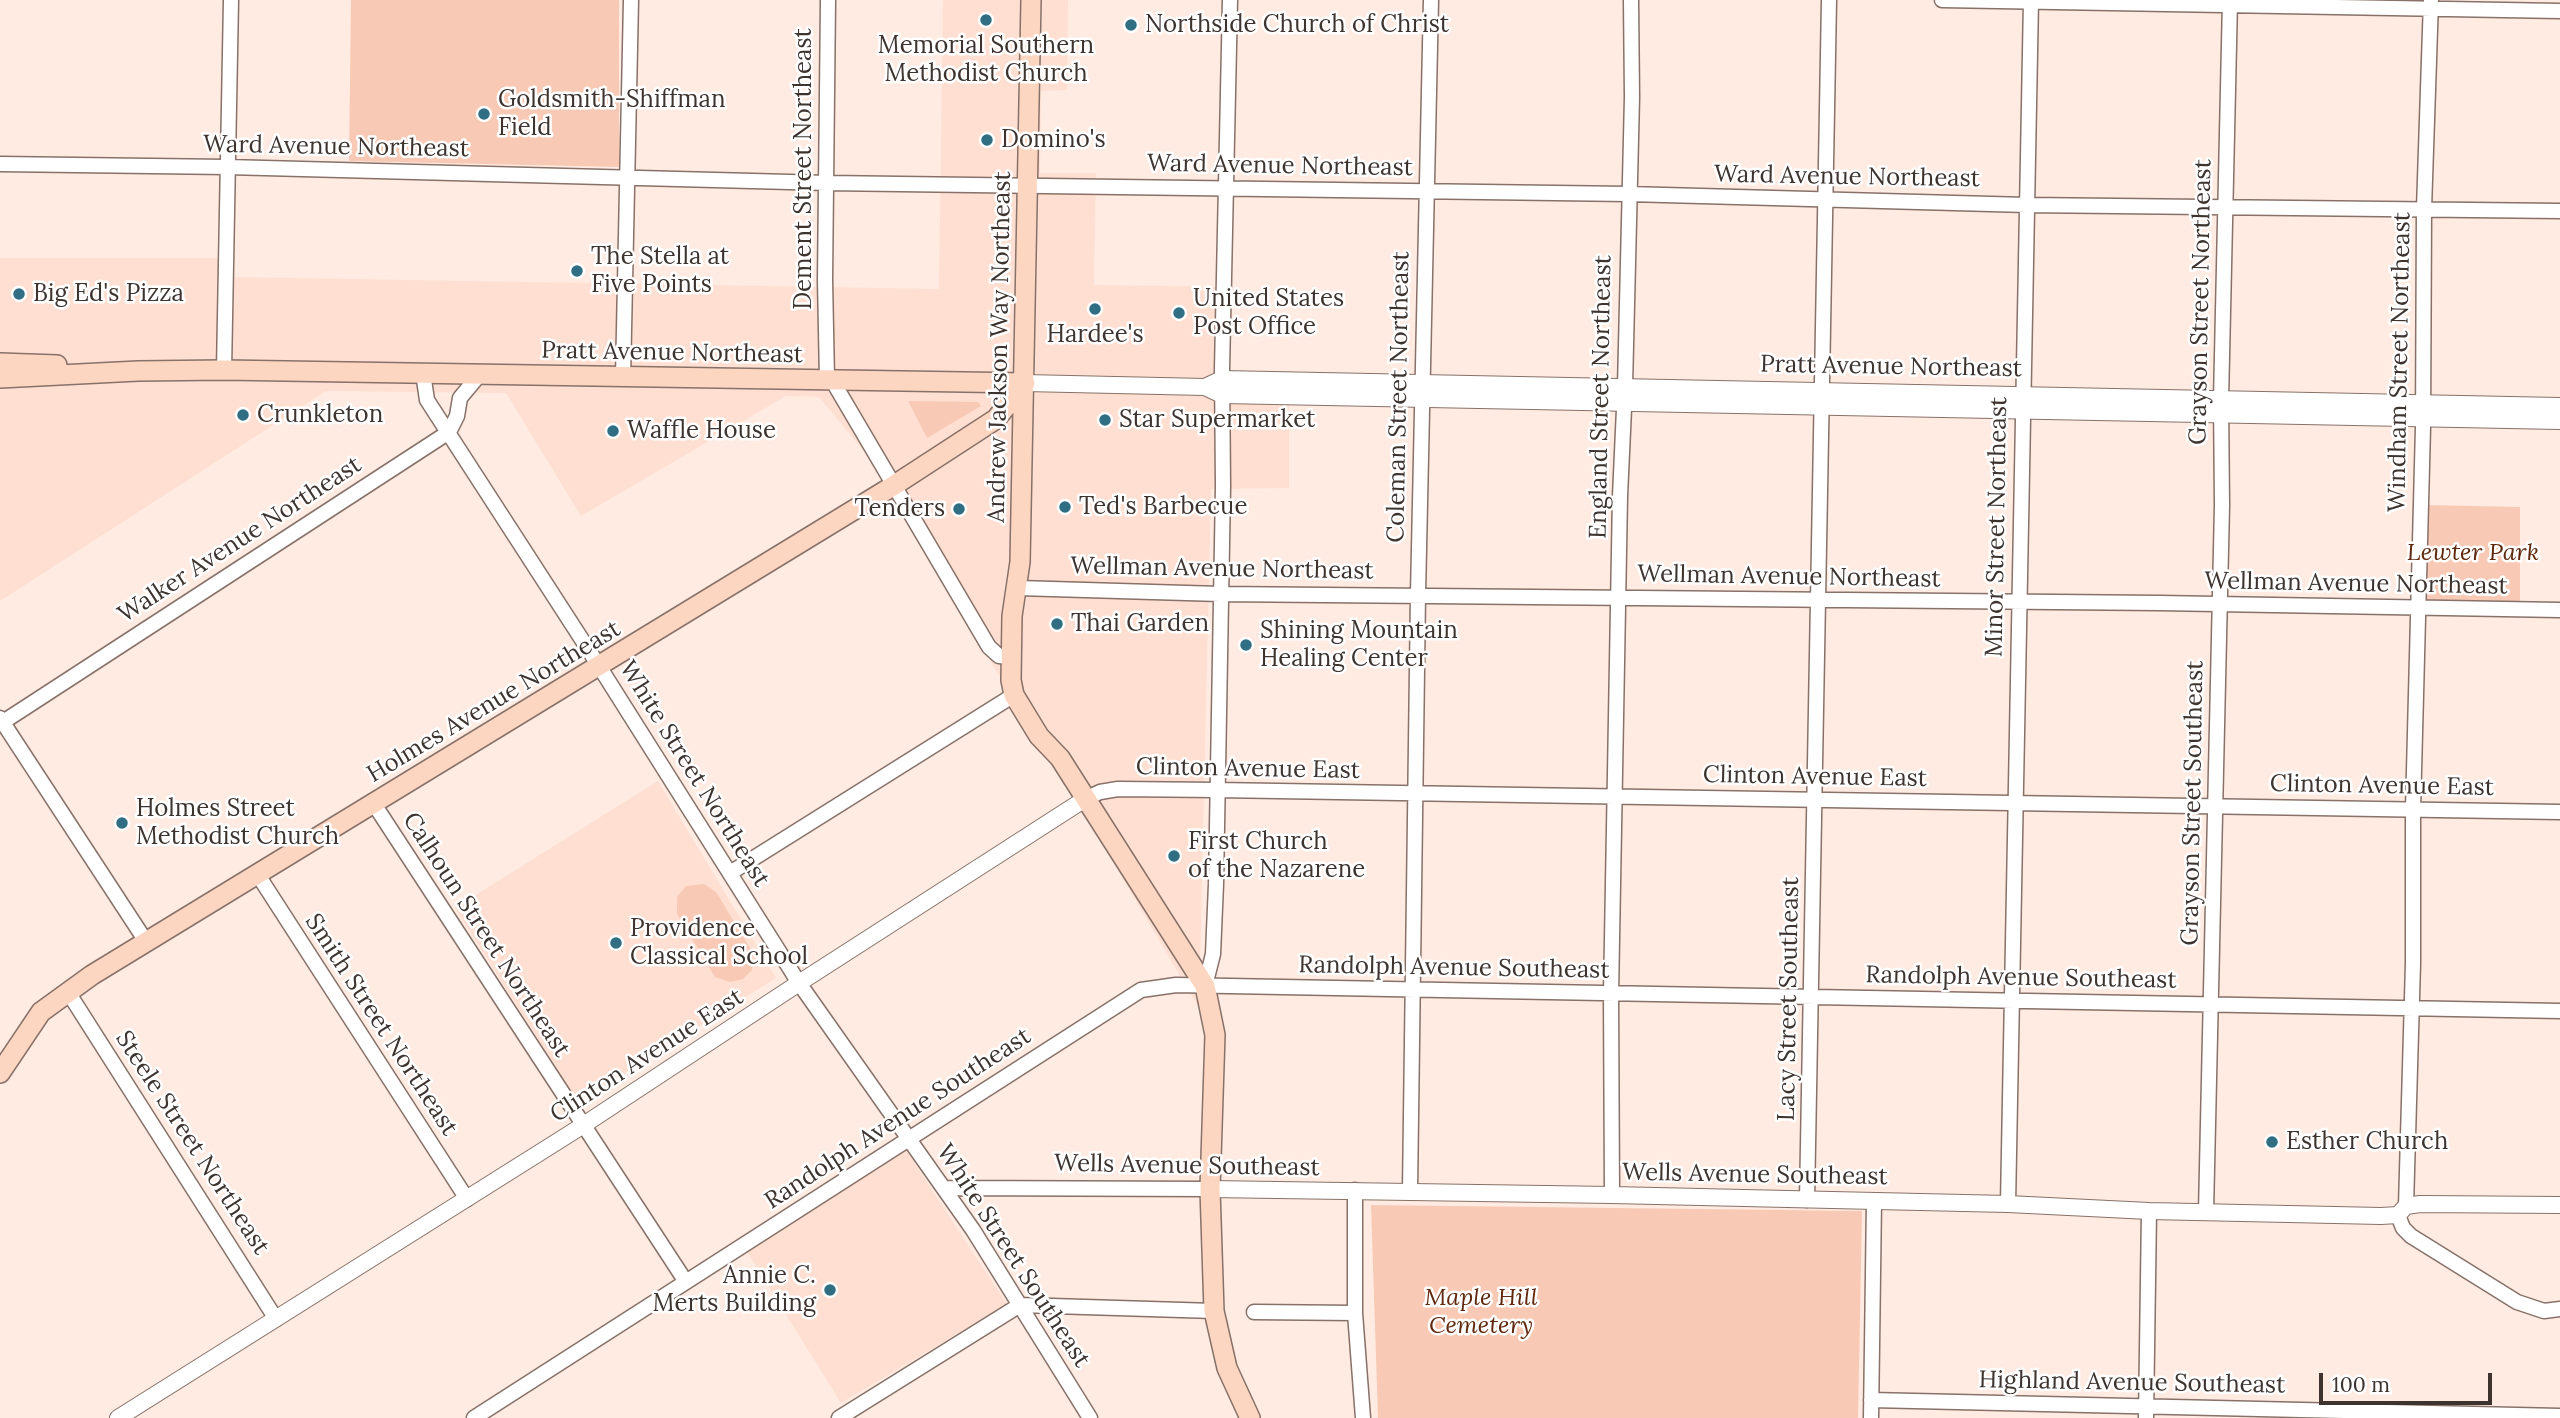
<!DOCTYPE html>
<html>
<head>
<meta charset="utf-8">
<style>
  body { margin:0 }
  #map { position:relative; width:2560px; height:1418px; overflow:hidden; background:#ffebe2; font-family:Lora,serif }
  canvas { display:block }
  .scale { position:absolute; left:2319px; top:1373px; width:173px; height:32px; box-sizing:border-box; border:4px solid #3d3430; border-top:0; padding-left:9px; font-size:21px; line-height:24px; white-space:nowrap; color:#3d3430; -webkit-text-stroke:5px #fff; paint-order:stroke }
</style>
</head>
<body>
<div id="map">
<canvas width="2560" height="1418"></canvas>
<div class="scale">100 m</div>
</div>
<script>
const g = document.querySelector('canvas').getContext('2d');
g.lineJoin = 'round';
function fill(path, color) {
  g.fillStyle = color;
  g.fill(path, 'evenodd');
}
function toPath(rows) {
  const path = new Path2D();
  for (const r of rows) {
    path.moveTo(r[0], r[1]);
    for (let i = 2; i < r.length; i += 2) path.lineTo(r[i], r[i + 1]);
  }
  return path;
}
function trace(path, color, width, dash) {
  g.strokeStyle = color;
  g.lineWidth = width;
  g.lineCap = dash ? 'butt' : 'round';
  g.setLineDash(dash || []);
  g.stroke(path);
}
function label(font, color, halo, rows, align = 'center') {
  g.font = font + ' Lora,serif';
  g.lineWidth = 5;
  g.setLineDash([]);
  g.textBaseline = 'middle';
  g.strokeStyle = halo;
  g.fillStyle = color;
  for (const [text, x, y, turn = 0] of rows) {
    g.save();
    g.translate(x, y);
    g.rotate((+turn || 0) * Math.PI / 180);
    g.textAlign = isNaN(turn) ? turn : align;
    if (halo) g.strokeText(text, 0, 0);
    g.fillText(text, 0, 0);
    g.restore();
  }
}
fill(toPath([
  [943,0,1068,0,1067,90,1041,91,1040,173,1096,173,1094,285,1230,287,1230,374,1289,377,1289,488,1211,489,1199,1008,1039,736,995,669,893,486,819,397,786,396,581,516,506,393,326,391,0,601,0,258,231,258,231,277,939,289],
  [658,781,776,978,578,1102,455,908],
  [905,1149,1007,1304,841,1403,744,1247]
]), '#ffdfd1');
fill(toPath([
  [351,0,619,0,619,167,349,161],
  [908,401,978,402,981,406,927,438],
  [2424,505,2520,507,2520,602,2426,600],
  [704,884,716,892,753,953,752,970,743,979,730,982,715,977,677,914,677,897,686,886],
  [1371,1205,1862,1211,1858,1418,1378,1418]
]), '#f8cab5');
const minor = toPath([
  [1942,0,2560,11],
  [0,164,227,167,827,183,1628,194,2027,205,2560,211],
  [224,370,231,0],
  [423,373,427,400,599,666,799,983,973,1230,1090,1418],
  [623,377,631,0],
  [827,380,825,280,828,0],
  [832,380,989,647,999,656,1011,657],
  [1018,588,1220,594,2159,603,2560,610],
  [0,718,147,943],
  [0,724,449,432,457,416,460,398,480,374],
  [1085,799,1100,792,1118,789,1217,790,2560,812],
  [374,804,686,1282],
  [730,873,1014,695],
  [258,875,467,1199],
  [1205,986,1213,954,1216,884,1223,487,1222,369,1230,0],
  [68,992,276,1319],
  [944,1188,1210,1189],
  [1355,1190,1355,1313,1363,1418],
  [1410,1191,1418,594,1431,0],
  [1612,1195,1611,994,1620,496,1625,387,1632,97,1631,0],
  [1807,1200,1829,0],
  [2008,1204,2031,0],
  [2406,1206,2413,963,2413,809,2423,427,2424,209,2431,0],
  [2206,1212,2222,505,2221,400,2230,0],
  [2398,1215,2403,1228,2411,1236,2517,1302,2544,1311,2560,1309],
  [1254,1312,1355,1313],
  [1871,1400,2560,1416],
  [474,1418,1141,990,1176,985,2560,1011],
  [839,1418,1020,1305,1214,1311],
  [1871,1418,1874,1201],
  [2146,1418,2149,1211]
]);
const tertiary = toPath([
  [1025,383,1205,387,1222,395,2560,421],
  [1205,387,1222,379,2560,406],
  [1210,1189,1612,1195,2008,1204,2149,1211,2381,1216,2398,1215,2406,1206,2420,1204,2560,1205],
  [118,1418,582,1126,799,983,1085,799]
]);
const secondary = toPath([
  [1031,0,1020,562,1012,616,1011,680,1014,695,1039,736,1060,758,1205,986,1215,1035,1210,1189,1214,1311,1227,1368,1250,1418],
  [0,363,57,365],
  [0,378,138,371,224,370,1025,383],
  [0,1073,41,1012,92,975,893,486,996,419,1025,383]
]);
trace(minor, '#877168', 17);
trace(tertiary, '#877168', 18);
trace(secondary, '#877168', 22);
trace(minor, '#fff', 14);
trace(tertiary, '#fff', 16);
trace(secondary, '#fdd6c2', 19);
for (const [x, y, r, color] of [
  [986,20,7,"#306e84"],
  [1131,25,7,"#306e84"],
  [484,114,7,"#306e84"],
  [987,140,7,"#306e84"],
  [577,271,7,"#306e84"],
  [19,294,7,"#306e84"],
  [1095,309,7,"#306e84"],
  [1179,313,7,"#306e84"],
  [243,415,7,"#306e84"],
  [1105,420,7,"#306e84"],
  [613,431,7,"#306e84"],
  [1065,507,7,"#306e84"],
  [959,509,7,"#306e84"],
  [1057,624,7,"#306e84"],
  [1246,645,7,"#306e84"],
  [122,823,7,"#306e84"],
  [1174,856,7,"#306e84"],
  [616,943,7,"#306e84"],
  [2272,1142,7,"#306e84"],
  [830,1290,7,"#306e84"]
]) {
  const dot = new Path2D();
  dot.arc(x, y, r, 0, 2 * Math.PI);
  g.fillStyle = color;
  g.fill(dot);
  trace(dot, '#fff', 2.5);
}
label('24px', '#3d3430', '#fff', [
  ["Northside Church of Christ",1145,25],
  ["Memorial Southern",986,46,"center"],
  ["Methodist Church",986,74,"center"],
  ["Goldsmith-Shiffman",498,100],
  ["Field",498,128],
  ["Domino's",1001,140],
  ["The Stella at",591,257],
  ["Five Points",591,285],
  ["Big Ed's Pizza",33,294],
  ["United States",1193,299],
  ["Post Office",1193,327],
  ["Hardee's",1095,335,"center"],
  ["Crunkleton",257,415],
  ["Star Supermarket",1119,420],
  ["Waffle House",627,431],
  ["Ted's Barbecue",1079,507],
  ["Tenders",945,509,"right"],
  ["Thai Garden",1071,624],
  ["Shining Mountain",1260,631],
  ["Healing Center",1260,659],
  ["Holmes Street",136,809],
  ["Methodist Church",136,837],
  ["First Church",1188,842],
  ["of the Nazarene",1188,870],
  ["Providence",630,929],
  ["Classical School",630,957],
  ["Esther Church",2286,1142],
  ["Annie C.",816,1276,"right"],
  ["Merts Building",816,1304,"right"]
], 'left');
label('24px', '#3d3430', '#fff', [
  ["Ward Avenue Northeast",336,147,1],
  ["Ward Avenue Northeast",1280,166,1],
  ["Dement Street Northeast",804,169,-90],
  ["Ward Avenue Northeast",1847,177,1],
  ["Grayson Street Northeast",2201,302,-89],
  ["Andrew Jackson Way Northeast",1000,347,-89],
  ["Pratt Avenue Northeast",672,353,1],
  ["Windham Street Northeast",2400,362,-89],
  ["Pratt Avenue Northeast",1891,367,1],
  ["Coleman Street Northeast",1399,397,-89],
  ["England Street Northeast",1601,397,-89],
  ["Minor Street Northeast",1997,527,-89],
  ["Walker Avenue Northeast",240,540,-33],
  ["Wellman Avenue Northeast",1222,569,1],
  ["Wellman Avenue Northeast",1789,577,1],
  ["Wellman Avenue Northeast",2356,584,1],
  ["Holmes Avenue Northeast",494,702,-31],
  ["Clinton Avenue East",1248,769,1],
  ["White Street Northeast",694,774,58],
  ["Clinton Avenue East",1815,777,1],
  ["Clinton Avenue East",2382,786,1],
  ["Grayson Street Southeast",2193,803,-89],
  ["Calhoun Street Northeast",486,935,57],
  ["Randolph Avenue Southeast",1454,968,1],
  ["Randolph Avenue Southeast",2021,978,1],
  ["Lacy Street Southeast",1789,999,-89],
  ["Smith Street Northeast",381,1025,57],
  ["Clinton Avenue East",647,1056,-33],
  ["Randolph Avenue Southeast",898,1119,-33],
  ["Steele Street Northeast",192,1143,57],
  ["Wells Avenue Southeast",1187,1166,1],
  ["Wells Avenue Southeast",1755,1175,1],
  ["White Street Southeast",1013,1256,57],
  ["Highland Avenue Southeast",2132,1383,1]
]);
label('italic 24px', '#60280c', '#fff', [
  ["Lewter Park",2473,553],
  ["Maple Hill",1481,1298],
  ["Cemetery",1481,1326]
]);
</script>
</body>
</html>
